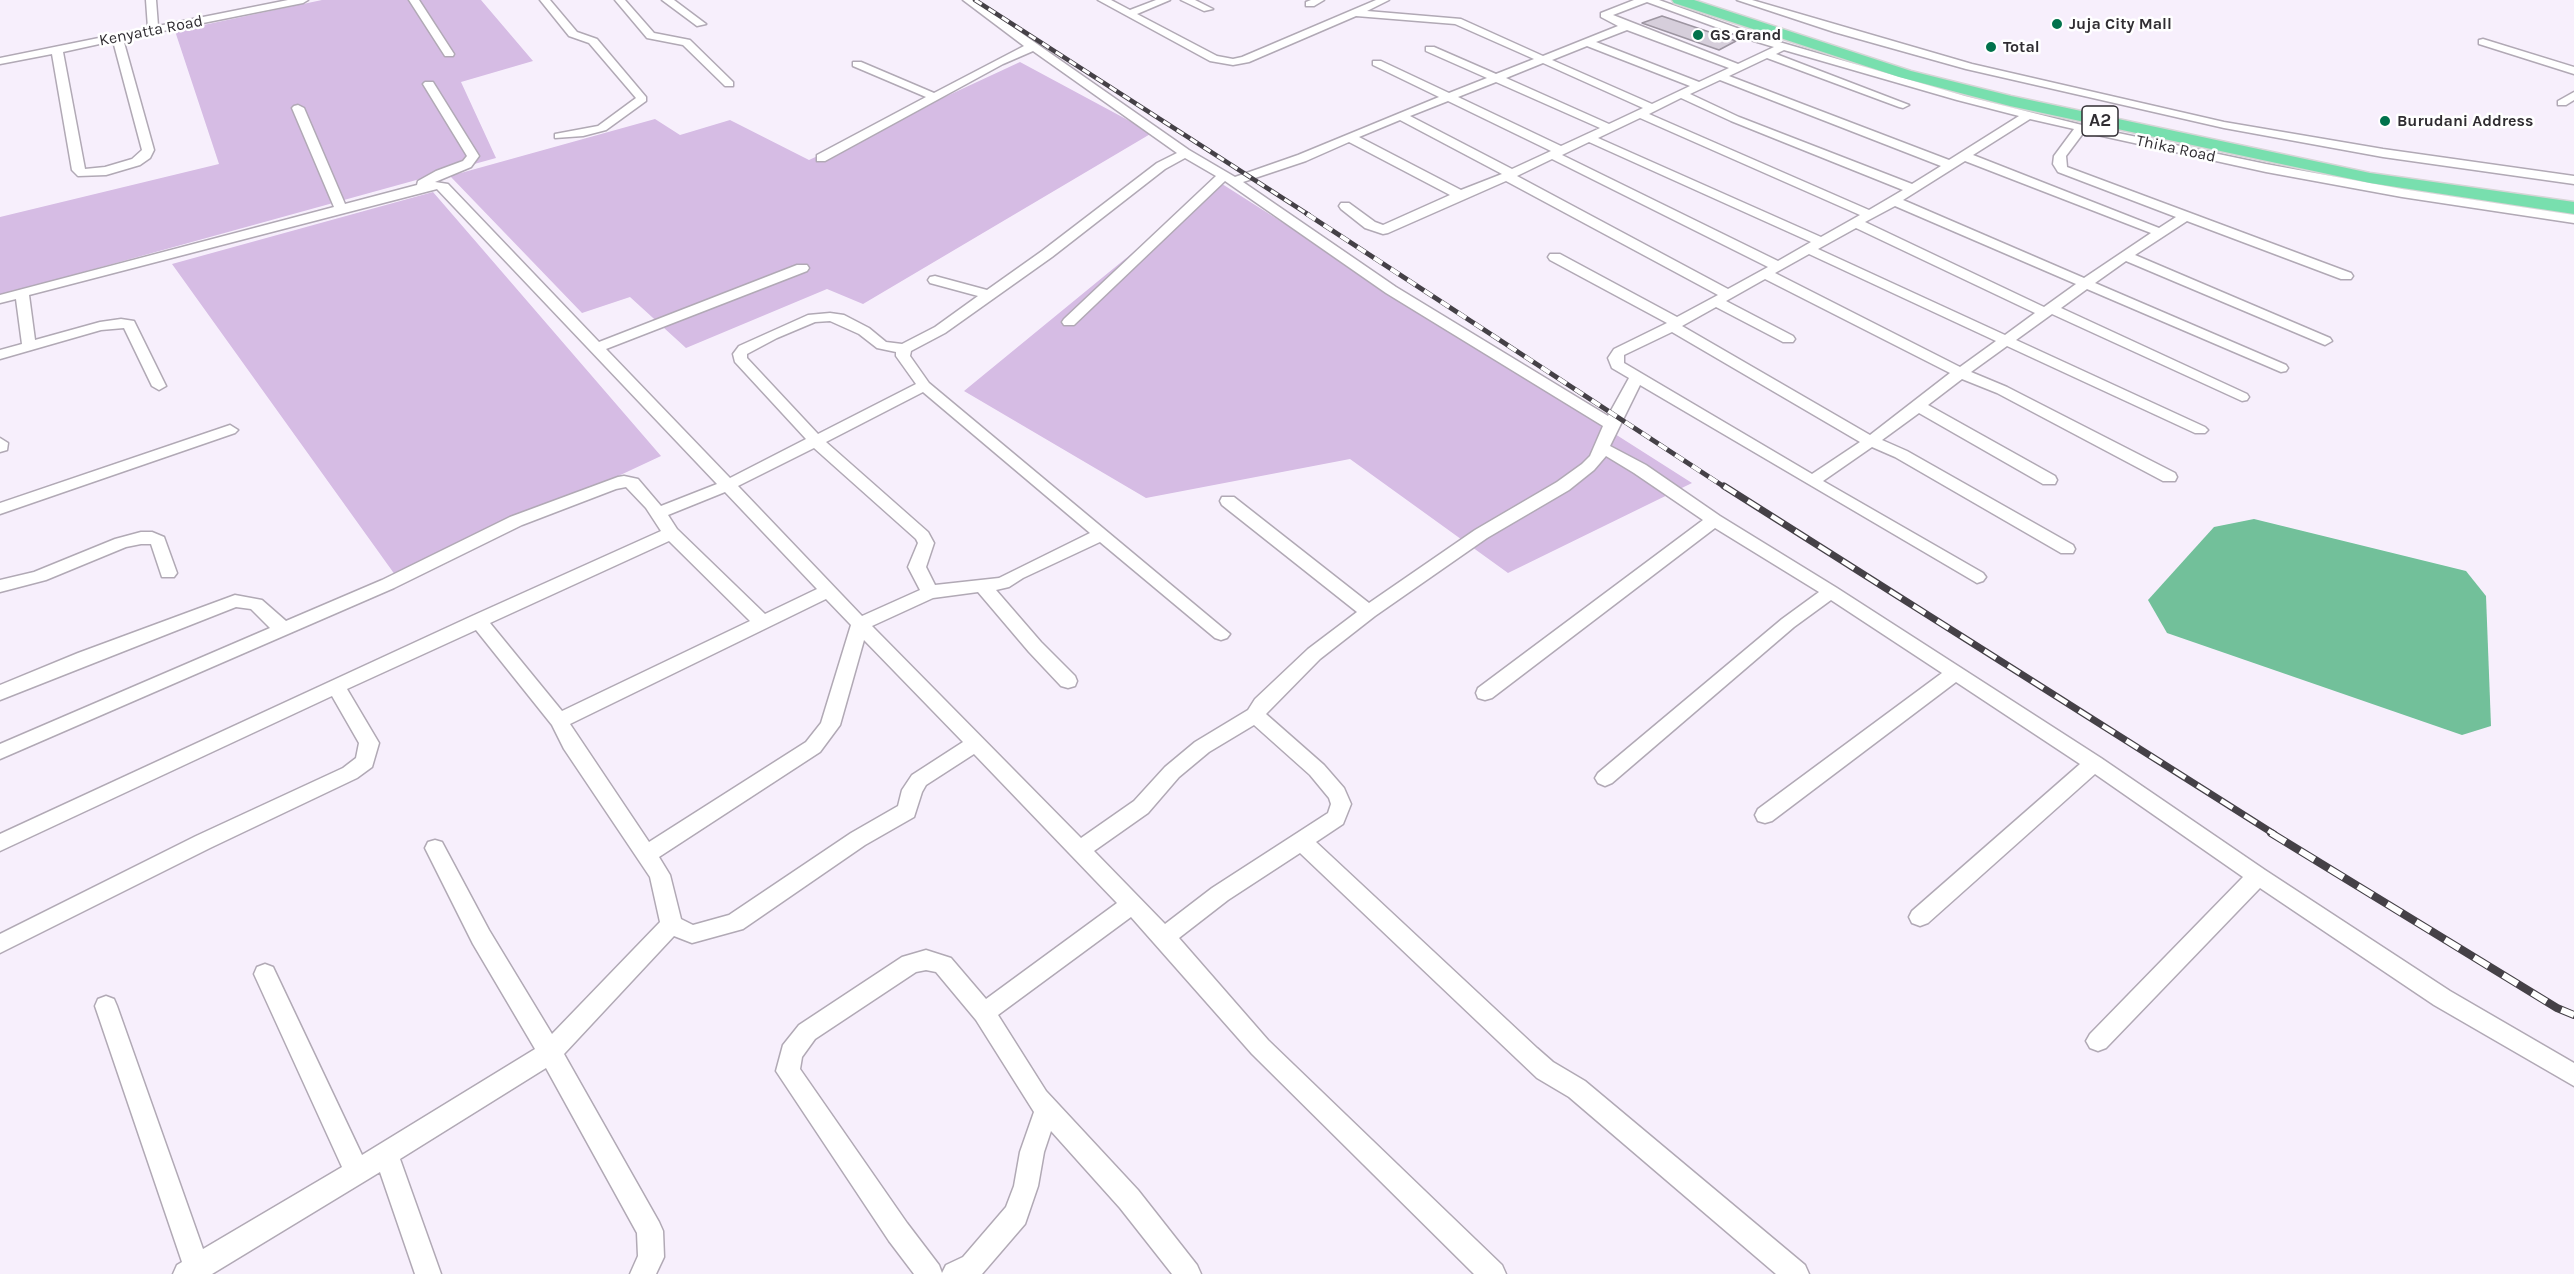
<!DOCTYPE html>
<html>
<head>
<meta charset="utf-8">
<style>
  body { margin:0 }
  canvas { display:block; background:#f7effc }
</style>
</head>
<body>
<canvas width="2574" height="1274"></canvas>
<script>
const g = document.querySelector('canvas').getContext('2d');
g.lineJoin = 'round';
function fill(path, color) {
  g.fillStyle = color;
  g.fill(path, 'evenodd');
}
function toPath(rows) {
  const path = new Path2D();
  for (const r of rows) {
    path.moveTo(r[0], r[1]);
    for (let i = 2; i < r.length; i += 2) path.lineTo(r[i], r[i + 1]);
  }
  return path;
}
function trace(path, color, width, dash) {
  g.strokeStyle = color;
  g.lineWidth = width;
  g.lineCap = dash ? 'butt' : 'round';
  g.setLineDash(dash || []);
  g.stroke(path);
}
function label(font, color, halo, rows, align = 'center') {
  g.font = font + ' Karla,sans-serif';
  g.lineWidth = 5;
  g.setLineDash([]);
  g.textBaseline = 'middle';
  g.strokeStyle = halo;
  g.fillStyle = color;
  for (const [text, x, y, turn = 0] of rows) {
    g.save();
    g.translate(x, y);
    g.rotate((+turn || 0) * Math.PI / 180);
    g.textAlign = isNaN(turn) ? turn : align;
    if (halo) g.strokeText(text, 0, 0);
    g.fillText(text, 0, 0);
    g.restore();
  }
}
fill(toPath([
  [322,0,481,0,533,61,461,82,496,158,0,295,0,217,219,164,175,31],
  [1020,62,1152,133,863,304,827,289,686,348,630,297,582,313,450,176,655,119,680,135,730,120,809,160],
  [1219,182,1692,483,1508,573,1350,459,1146,498,964,391],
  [433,192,661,456,398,579,172,264]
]), '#d6bce4');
fill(toPath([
  [2254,519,2466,571,2486,596,2491,726,2462,735,2167,633,2148,600,2214,527]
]), '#72c09a');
const building = toPath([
  [1662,16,1736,41,1719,50,1642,23,1662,16]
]);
fill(building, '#d6cedb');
trace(building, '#9d95a1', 1.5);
const minor = toPath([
  [146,0,156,0,158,26,288,0,308,0,303,3,123,39,154,150,150,158,140,165,106,175,78,176,72,170,52,54,0,64,0,58,148,28,146,0],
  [113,41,142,150,132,159,105,167,85,169,63,52,113,41],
  [409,0,419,0,454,54,453,56,445,56,409,0],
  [540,0,550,0,577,32,597,39,646,97,646,101,606,130,583,136,555,138,555,134,598,126,636,98,589,43,569,36,540,0],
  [615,0,625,0,654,33,690,40,733,82,733,86,725,86,683,45,647,38,615,0],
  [662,0,674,0,706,24,697,26,662,0],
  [963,0,974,0,1189,150,1235,177,1298,155,1439,97,1373,65,1373,61,1381,61,1449,93,1487,78,1426,51,1426,47,1434,47,1496,74,1534,59,1455,24,1356,16,1249,62,1233,65,1210,61,1098,0,1111,0,1130,10,1156,0,1170,0,1137,14,1217,56,1233,59,1242,57,1376,0,1389,0,1367,11,1461,19,1543,56,1618,26,1601,17,1601,13,1634,0,1659,0,1762,37,1965,96,2094,128,2266,164,2402,189,2574,215,2574,223,2402,197,2266,172,2084,132,2066,156,2067,167,2351,273,2353,276,2351,279,2341,279,2187,221,2135,255,2330,338,2332,341,2325,345,2126,261,2095,283,2286,365,2288,368,2286,371,2281,372,2087,289,2061,308,2247,394,2249,397,2247,400,2242,401,2052,314,2016,340,2205,427,2208,430,2205,433,2195,433,2007,346,1971,372,2007,387,2175,473,2177,477,2175,481,2163,481,1997,393,1962,379,1928,405,2055,476,2057,480,2055,484,2043,484,1919,413,1882,440,1907,451,2073,545,2075,549,2073,553,2061,553,1895,457,1872,447,1823,481,1983,573,1986,577,1983,581,1977,583,1640,385,1610,446,1646,465,1720,516,1837,588,2101,758,2265,870,2450,991,2574,1063,2574,1086,2434,1005,2260,888,2106,1048,2098,1051,2090,1048,2086,1041,2090,1034,2243,877,2095,774,1928,923,1920,926,1912,923,1909,917,1912,911,2080,764,1956,682,1772,821,1765,823,1758,821,1755,815,1758,809,1942,673,1831,600,1794,627,1612,783,1605,786,1598,783,1595,778,1598,773,1782,619,1819,592,1715,528,1492,698,1485,700,1478,698,1476,693,1478,688,1703,520,1634,473,1606,456,1594,470,1569,490,1487,538,1375,616,1320,659,1266,714,1324,765,1344,788,1351,804,1343,824,1316,842,1537,1048,1553,1062,1585,1081,1805,1265,1809,1274,1776,1274,1569,1097,1537,1078,1300,853,1228,900,1179,938,1268,1040,1502,1265,1506,1274,1474,1274,1252,1054,1131,917,998,1015,1046,1091,1138,1190,1197,1265,1201,1274,1172,1274,1120,1208,1051,1131,1044,1152,1038,1186,1025,1224,982,1274,914,1274,889,1241,776,1071,783,1045,799,1025,902,957,926,950,951,958,986,999,1117,903,974,754,926,785,922,792,914,817,865,845,743,929,692,943,674,936,564,1054,659,1222,663,1231,664,1257,656,1274,630,1274,638,1256,637,1233,546,1068,400,1159,441,1274,415,1274,380,1172,212,1274,173,1274,177,1265,182,1262,95,1006,98,999,106,996,114,999,117,1006,203,1249,342,1167,254,974,257,967,265,964,273,967,362,1155,535,1049,473,944,425,848,428,842,435,840,442,842,489,930,552,1034,660,922,650,877,564,749,552,725,476,630,347,689,379,743,372,767,357,778,210,848,0,953,0,934,196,836,343,768,356,758,359,743,332,696,0,851,0,834,472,616,661,531,646,508,626,487,616,489,522,525,394,588,0,759,0,744,270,628,251,609,236,607,0,700,0,685,78,653,235,595,262,600,286,621,382,580,510,517,618,477,624,476,638,479,661,506,717,484,437,189,29,295,35,340,100,322,121,319,134,321,166,386,159,390,152,386,124,328,101,330,0,359,0,350,22,344,16,299,0,303,0,295,334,207,292,108,294,106,298,105,304,108,345,204,417,185,418,181,436,171,463,161,467,156,423,84,425,82,433,82,479,156,471,167,435,182,448,184,599,342,797,265,807,265,809,268,807,271,606,349,730,478,806,439,735,362,733,354,739,346,808,315,830,313,844,315,869,328,886,342,902,344,935,327,978,296,930,283,928,280,930,277,935,276,987,290,1042,251,1157,163,1177,153,1033,51,1003,64,825,161,817,161,817,155,926,97,853,66,853,62,861,62,934,93,1024,46,963,0],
  [1647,2,1754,41,1774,47,1738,64,1613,15,1647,2],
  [1627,30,1729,68,1699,82,1596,42,1627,30],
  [1587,46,1690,86,1652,104,1552,60,1587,46],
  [1784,50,1957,100,2019,116,1949,160,1729,76,1767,58,1899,107,1903,108,1909,105,1776,54,1784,50],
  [1543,63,1643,108,1609,124,1506,78,1543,63],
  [1720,80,1941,166,1912,184,1739,117,1690,94,1720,80],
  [1496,82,1600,128,1561,146,1458,97,1496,82],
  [1681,98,1731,121,1903,190,1869,210,1649,114,1681,98],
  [1448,101,1551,151,1512,169,1410,116,1448,101],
  [1640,118,1860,215,1821,237,1598,138,1640,118],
  [2030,119,2074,129,2054,156,2053,164,2058,172,2176,217,2159,228,1973,155,2030,119],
  [1400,120,1502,174,1461,190,1359,137,1400,120],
  [1349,142,1450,195,1383,225,1375,222,1349,203,1341,203,1339,206,1341,209,1365,228,1383,234,1388,233,1506,181,1718,295,1677,317,1560,254,1550,254,1548,257,1550,260,1667,323,1614,349,1608,358,1612,368,1629,378,1608,416,1396,287,1243,182,1306,161,1349,142],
  [1589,142,1811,242,1778,261,1562,155,1589,142],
  [1185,158,1216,176,1064,319,1062,322,1064,325,1074,325,1225,181,1386,293,1603,426,1590,456,1582,464,1557,482,1475,530,1369,603,1234,497,1222,497,1220,501,1222,505,1357,612,1308,649,1255,699,1248,710,1195,742,1165,767,1134,801,1081,838,872,626,933,598,978,592,1029,652,1061,686,1068,688,1075,686,1077,681,1075,676,1041,642,996,590,1009,587,1023,578,1100,542,1215,638,1221,640,1227,638,1230,634,929,383,910,356,911,351,945,333,1052,257,1165,169,1185,158],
  [1552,159,1768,267,1728,289,1517,176,1552,159],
  [1965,161,2151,233,2084,278,1903,200,1965,161],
  [1895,206,2076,284,2044,307,1865,222,1895,206],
  [1856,228,2035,313,2005,335,1818,249,1856,228],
  [1809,254,1996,341,1960,367,1775,273,1809,254],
  [1765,279,1950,373,1870,435,1682,326,1716,307,1783,342,1793,342,1795,339,1793,336,1726,301,1765,279],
  [830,321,859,334,877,348,896,352,896,356,916,384,818,434,747,358,747,354,777,338,815,322,830,321],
  [1672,332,1860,442,1812,474,1624,363,1624,355,1672,332],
  [923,392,1090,533,999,578,935,585,926,567,934,543,928,532,826,442,923,392],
  [814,448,916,539,918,543,908,567,920,590,862,616,738,486,814,448],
  [725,492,817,589,765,614,677,529,668,515,725,492],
  [669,541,750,621,562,711,490,623,669,541],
  [826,599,851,625,821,723,806,742,649,842,570,724,826,599],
  [864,640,963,742,912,775,902,790,898,806,851,833,729,915,693,925,681,919,670,875,659,857,820,752,840,725,864,640],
  [1254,725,1310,775,1329,798,1331,804,1328,813,1212,888,1165,924,1094,851,1148,813,1179,777,1209,752,1254,725],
  [926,970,936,972,976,1020,1034,1112,1020,1152,1014,1186,1006,1207,963,1257,946,1265,942,1273,939,1265,907,1223,800,1069,802,1057,815,1039,916,972,926,970],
  [1181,0,1195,0,1213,9,1204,11,1181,0],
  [1311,0,1324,0,1314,6,1306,6,1306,2,1311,0],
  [1737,0,1752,0,1972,64,2224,122,2383,149,2574,176,2574,184,2383,157,2224,128,1966,69,1834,32,1737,0],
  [2483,39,2574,67,2574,74,2479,44,2479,40,2483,39],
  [2574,92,2574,100,2566,105,2558,105,2558,101,2574,92],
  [230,425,238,430,235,433,0,514,0,503,230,425],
  [0,438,8,443,7,450,0,452,0,438],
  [141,532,152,532,164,537,177,573,174,577,162,577,151,544,141,544,126,547,46,580,0,592,0,580,34,572,115,539,141,532]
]);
const highway = toPath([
  [1672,0,1694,0,1911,71,2011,96,2370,173,2574,202,2574,214,2370,183,2010,106,1899,77,1674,3,1672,0]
]);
trace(minor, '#b1a9b5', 3);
trace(highway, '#d6d5d6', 3);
fill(minor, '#fff');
fill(highway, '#78dfae');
const railFar3 = toPath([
  [975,0,1309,215]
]);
const railFar2 = toPath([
  [1307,214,1726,488]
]);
const railFar1 = toPath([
  [1724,486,2274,834]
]);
const rail = toPath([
  [2271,833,2557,1008,2574,1015]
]);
trace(railFar3, '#454147', 4.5);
trace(railFar2, '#454147', 5);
trace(railFar1, '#454147', 7);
trace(rail, '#454147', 8);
trace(railFar3, '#fff', 3, [8]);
trace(railFar2, '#fff', 4, [10]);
trace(railFar1, '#fff', 4.5, [14]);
trace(rail, '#fff', 6, [17]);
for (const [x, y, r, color] of [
  [2057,24,6,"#01724c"],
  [1698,35,6,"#01724c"],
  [1991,47,6,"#01724c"],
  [2385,121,6,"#01724c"]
]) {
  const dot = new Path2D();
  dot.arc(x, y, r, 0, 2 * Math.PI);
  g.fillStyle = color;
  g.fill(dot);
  trace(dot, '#fff', 2);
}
label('bold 16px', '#302d32', '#fff', [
  ["Juja City Mall",2069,24],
  ["GS Grand",1710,35],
  ["Total",2003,47],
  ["Burudani Address",2397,121]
], 'left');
label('16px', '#302d32', '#fff', [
  ["Kenyatta Road",151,31,-11],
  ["Thika Road",2176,149,12]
]);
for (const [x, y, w] of [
  [2100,121,36]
]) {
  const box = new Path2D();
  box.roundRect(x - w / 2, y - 15, w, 30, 4.5);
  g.fillStyle = '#fff';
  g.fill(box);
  trace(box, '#302d32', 1.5);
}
label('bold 18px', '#302d32', null, [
  ["A2",2100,121]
]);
</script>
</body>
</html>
